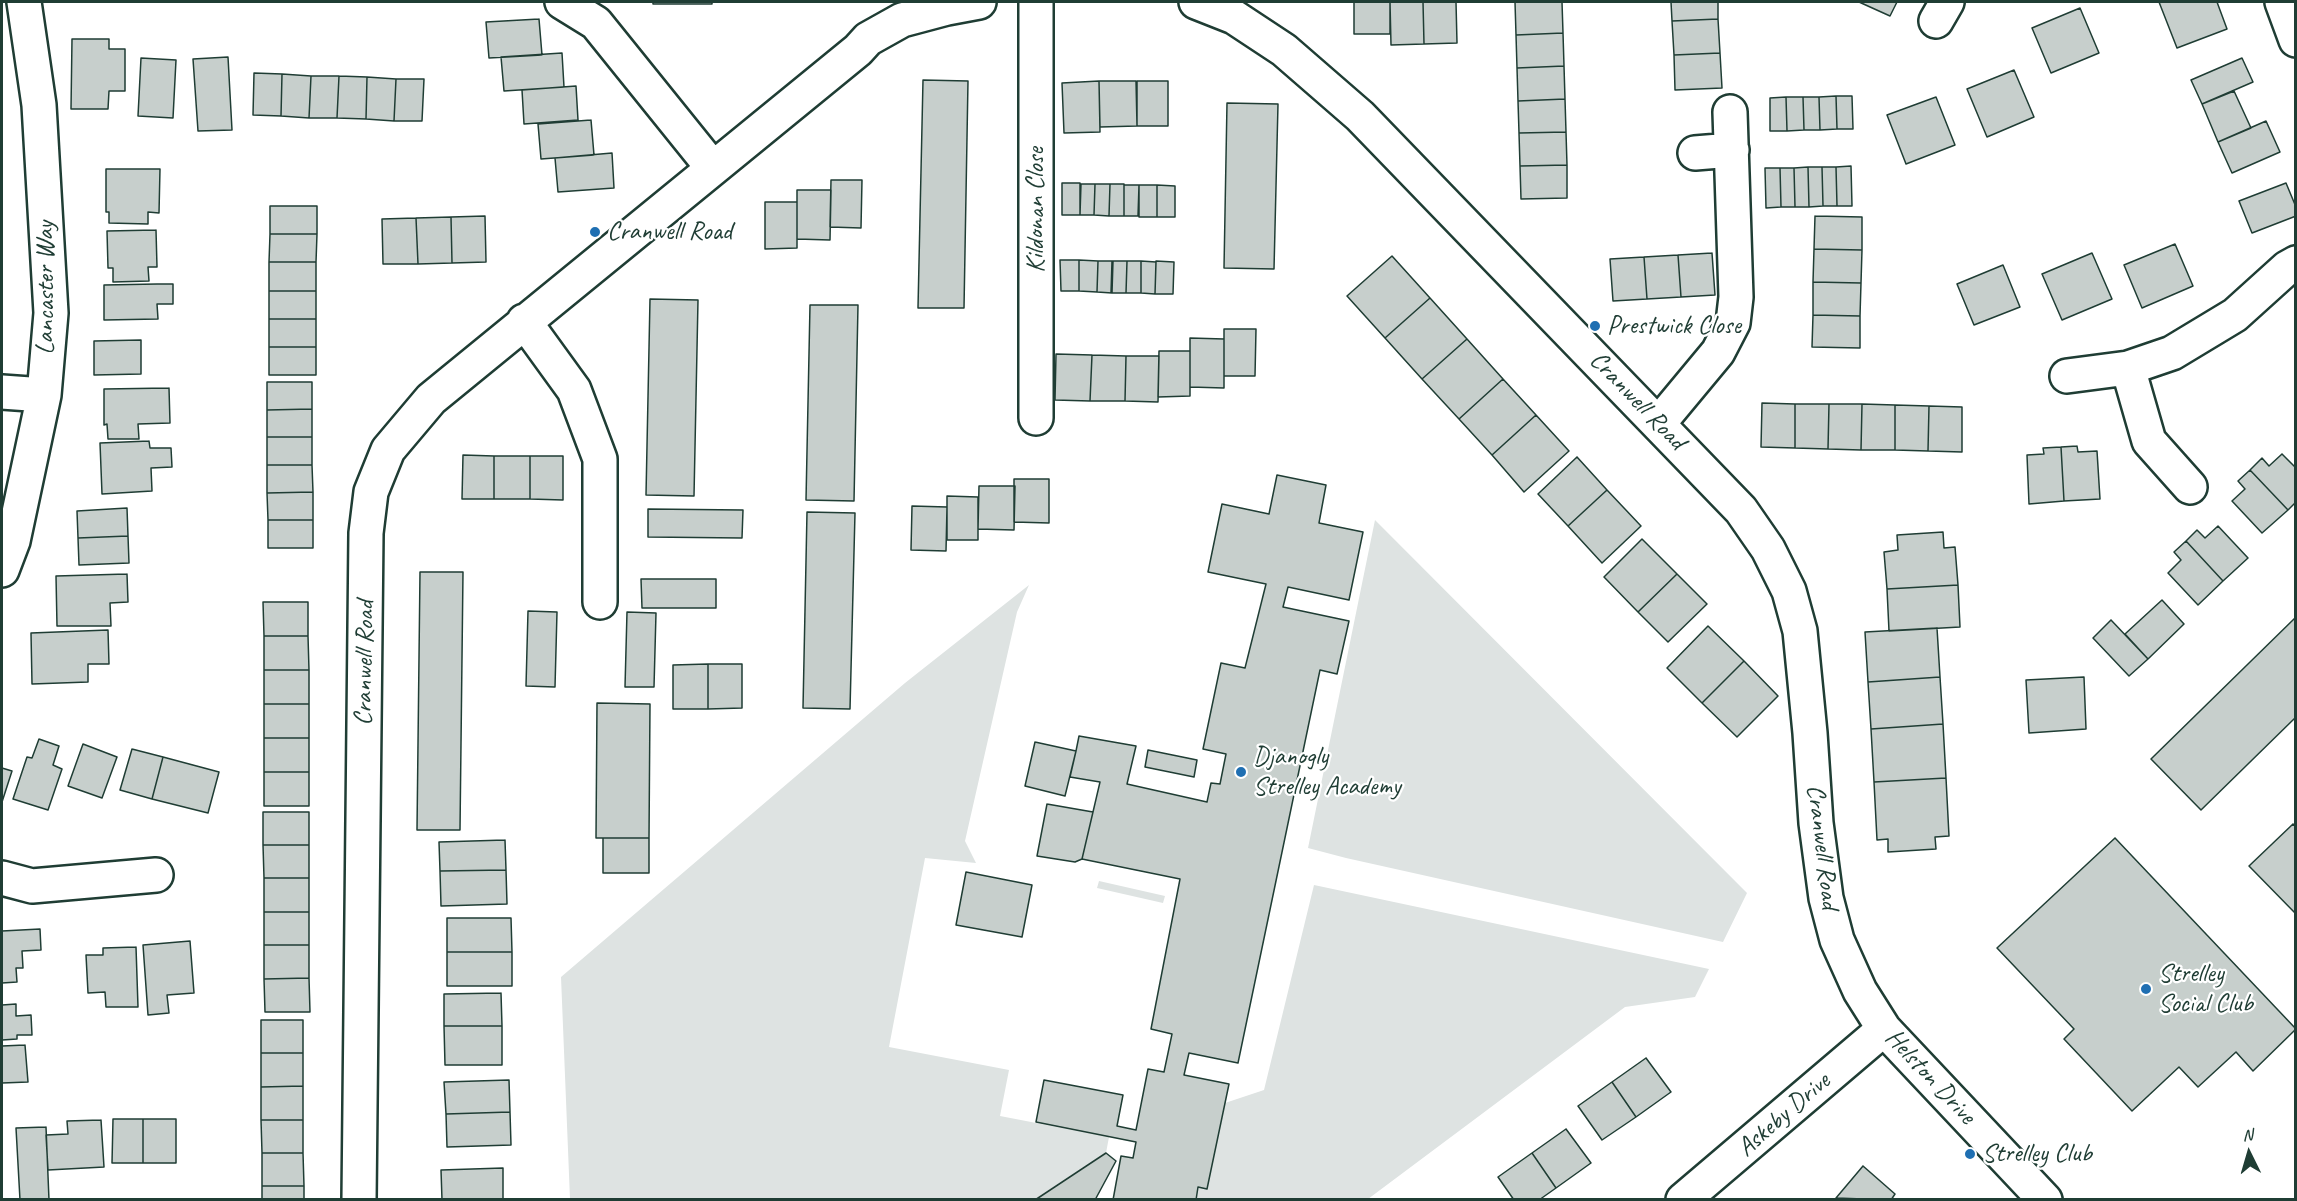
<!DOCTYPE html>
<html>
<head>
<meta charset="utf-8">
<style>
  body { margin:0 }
  #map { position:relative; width:2297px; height:1201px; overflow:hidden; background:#fff; font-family:Caveat,sans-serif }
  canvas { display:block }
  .frame { position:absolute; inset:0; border:3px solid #1f3d34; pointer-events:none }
  .north { position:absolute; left:2219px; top:1123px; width:60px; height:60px; -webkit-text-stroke:4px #fff; paint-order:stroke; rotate:355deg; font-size:16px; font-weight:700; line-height:24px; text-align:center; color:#1f3d34 }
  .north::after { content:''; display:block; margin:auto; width:21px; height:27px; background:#1f3d34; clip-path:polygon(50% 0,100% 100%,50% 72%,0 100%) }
</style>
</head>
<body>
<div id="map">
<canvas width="2297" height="1201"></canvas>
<div class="frame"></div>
<div class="north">N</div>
</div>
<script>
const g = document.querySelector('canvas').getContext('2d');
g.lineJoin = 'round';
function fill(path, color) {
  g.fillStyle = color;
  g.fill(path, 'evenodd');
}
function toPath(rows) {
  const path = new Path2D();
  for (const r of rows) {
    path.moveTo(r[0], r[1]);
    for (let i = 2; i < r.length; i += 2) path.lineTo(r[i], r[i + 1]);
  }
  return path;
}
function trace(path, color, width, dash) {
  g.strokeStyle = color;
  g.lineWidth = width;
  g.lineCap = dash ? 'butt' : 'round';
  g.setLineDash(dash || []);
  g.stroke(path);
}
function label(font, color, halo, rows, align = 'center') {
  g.font = font + ' Caveat,sans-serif';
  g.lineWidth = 4.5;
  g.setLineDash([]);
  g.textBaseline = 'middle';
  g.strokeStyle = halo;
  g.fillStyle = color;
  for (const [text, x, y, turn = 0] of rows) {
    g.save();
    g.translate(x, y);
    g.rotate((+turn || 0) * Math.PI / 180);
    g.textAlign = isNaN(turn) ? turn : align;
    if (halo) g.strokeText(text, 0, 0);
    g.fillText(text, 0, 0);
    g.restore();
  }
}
fill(toPath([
  [1375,520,1747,893,1723,942,1346,858,1308,848],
  [1029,585,1017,612,965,841,976,863,925,858,889,1047,1009,1070,1000,1116,1109,1137,1106,1153,1035,1199,570,1199,561,977,905,683],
  [1099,881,1165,896,1163,903,1097,888],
  [1314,885,1709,969,1695,997,1625,1007,1368,1199,1196,1200,1198,1187,1207,1189,1225,1103,1264,1090]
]), '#dee3e2');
const building = toPath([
  [653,2,712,2,712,4,653,4,653,2],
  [1354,2,1390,2,1390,34,1354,34,1354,2],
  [1390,2,1423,2,1424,44,1391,45,1390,2],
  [1423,2,1456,2,1457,43,1424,44,1423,2],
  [1515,2,1562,2,1563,33,1516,35,1515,2],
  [1671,2,1718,2,1718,19,1672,21,1671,2],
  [1859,2,1897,2,1890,16,1859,2],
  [2159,2,2217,2,2227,29,2177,48,2159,2],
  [2080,8,2099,53,2051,73,2032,28,2080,8],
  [539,19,542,55,489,58,486,22,539,19],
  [1718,19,1720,53,1674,55,1672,21,1718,19],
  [1563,33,1564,66,1517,68,1516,35,1563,33],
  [72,39,109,39,109,49,125,49,125,91,109,91,108,109,71,109,72,39],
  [562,53,564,87,504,91,501,57,562,53],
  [1720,53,1722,88,1675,90,1674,55,1720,53],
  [228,57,232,130,198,131,193,59,228,57],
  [141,58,176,60,173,118,138,116,141,58],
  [2242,58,2253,82,2202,104,2191,80,2242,58],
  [1564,66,1565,99,1518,101,1517,68,1564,66],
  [2014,70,2034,117,1987,137,1967,89,2014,70],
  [254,73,282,74,281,116,253,115,254,73],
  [282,74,311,76,309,118,281,116,282,74],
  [311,76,339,76,337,118,309,118,311,76],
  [339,76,367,77,366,119,337,118,339,76],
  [367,77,396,79,394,121,366,119,367,77],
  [396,79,424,79,422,121,394,121,396,79],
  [923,80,968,81,964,308,918,308,923,80],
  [1099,81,1136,81,1137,126,1100,127,1099,81],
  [1099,81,1100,132,1064,133,1062,83,1099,81],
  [1137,81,1168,81,1168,126,1137,126,1137,81],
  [576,86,578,120,524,124,522,90,576,86],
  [2234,91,2251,128,2218,142,2202,104,2234,91],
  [1836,96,1852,96,1853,129,1837,129,1836,96],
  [1836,96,1837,129,1820,130,1819,97,1836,96],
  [1786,97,1803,97,1804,130,1787,131,1786,97],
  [1786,97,1787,131,1770,131,1770,98,1786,97],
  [1803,97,1819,97,1820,130,1804,130,1803,97],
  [1936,97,1955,145,1906,164,1887,115,1936,97],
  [1565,99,1566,132,1519,133,1518,101,1565,99],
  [1227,103,1278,104,1274,269,1224,268,1227,103],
  [591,120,594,155,541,159,538,124,591,120],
  [2266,121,2280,152,2232,173,2218,142,2266,121],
  [1566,132,1567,165,1520,166,1519,133,1566,132],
  [612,153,614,188,558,192,555,158,612,153],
  [1567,165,1567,198,1521,199,1520,166,1567,165],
  [1851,166,1852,206,1837,206,1836,167,1851,166],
  [1808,167,1822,167,1823,206,1809,207,1808,167],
  [1808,167,1809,207,1795,207,1794,168,1808,167],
  [1822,167,1836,167,1837,206,1823,206,1822,167],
  [1765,168,1780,168,1781,207,1766,208,1765,168],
  [1780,168,1794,168,1795,207,1781,207,1780,168],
  [106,169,160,169,159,213,148,212,148,224,109,223,109,212,106,212,106,169],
  [831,180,862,180,861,228,830,227,831,180],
  [1062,183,1080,183,1080,215,1062,215,1062,183],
  [2286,183,2296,207,2296,216,2252,233,2239,201,2286,183],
  [1081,184,1095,184,1094,215,1080,215,1081,184],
  [1095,184,1110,184,1109,216,1094,215,1095,184],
  [1110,184,1124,184,1124,216,1109,216,1110,184],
  [1124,185,1139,185,1138,216,1124,216,1124,185],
  [1139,185,1157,185,1157,217,1139,217,1139,185],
  [1157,185,1175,186,1175,217,1157,217,1157,185],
  [797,190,831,190,830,240,797,239,797,190],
  [765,202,797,202,797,248,765,249,765,202],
  [270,206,317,206,317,234,270,234,270,206],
  [485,216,486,262,452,263,451,217,485,216],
  [1815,216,1862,217,1862,250,1814,249,1815,216],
  [451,217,452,263,418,264,416,218,451,217],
  [416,218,418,264,383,264,382,219,416,218],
  [156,230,157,267,148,267,149,281,113,282,113,268,108,268,107,231,156,230],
  [270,234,317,234,316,262,269,262,270,234],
  [2175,244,2193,286,2142,308,2124,265,2175,244],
  [1814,249,1862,250,1861,283,1813,282,1814,249],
  [1712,253,1715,295,1681,297,1678,255,1712,253],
  [2092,253,2112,299,2062,320,2042,274,2092,253],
  [1678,255,1681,297,1647,299,1644,257,1678,255],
  [1392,256,1430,298,1385,338,1347,296,1392,256],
  [1644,257,1647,299,1613,301,1610,259,1644,257],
  [1060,260,1079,260,1079,291,1061,291,1060,260],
  [1079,260,1098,261,1097,292,1079,291,1079,260],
  [1098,261,1113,261,1112,293,1097,292,1098,261],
  [1112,261,1127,261,1126,293,1111,293,1112,261],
  [1127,261,1141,261,1141,293,1126,293,1127,261],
  [1141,261,1156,262,1155,294,1141,293,1141,261],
  [1156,261,1174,262,1173,294,1155,294,1156,261],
  [269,262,316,262,316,291,269,291,269,262],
  [2003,265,2020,307,1974,325,1957,284,2003,265],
  [1813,282,1861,283,1860,316,1813,315,1813,282],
  [157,284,173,284,173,304,157,304,158,319,104,320,104,285,157,284],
  [269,291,316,291,316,319,269,319,269,291],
  [1430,298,1467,339,1422,379,1385,338,1430,298],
  [650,299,698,300,694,496,646,495,650,299],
  [810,305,858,305,854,501,806,500,810,305],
  [1813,315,1860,316,1860,348,1812,347,1813,315],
  [269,319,316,319,316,347,269,347,269,319],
  [1224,329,1256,329,1255,376,1224,376,1224,329],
  [1190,338,1224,339,1224,388,1190,387,1190,338],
  [1467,339,1503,379,1459,419,1422,379,1467,339],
  [141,340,141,374,94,375,94,341,141,340],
  [269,347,316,347,316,375,269,375,269,347],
  [1159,351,1190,351,1190,396,1158,397,1159,351],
  [1056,354,1092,355,1090,401,1055,400,1056,354],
  [1092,355,1126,356,1125,401,1090,401,1092,355],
  [1126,356,1159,356,1158,402,1125,401,1126,356],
  [1503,379,1536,415,1492,455,1459,419,1503,379],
  [267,382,312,382,312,409,267,410,267,382],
  [169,388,170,423,138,424,139,439,108,439,107,424,104,425,104,389,169,388],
  [1762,403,1795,404,1795,448,1761,447,1762,403],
  [1795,404,1829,404,1828,449,1795,448,1795,404],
  [1829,404,1862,404,1861,450,1828,449,1829,404],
  [1862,404,1895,405,1895,450,1861,450,1862,404],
  [1895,405,1929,406,1928,451,1895,450,1895,405],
  [1929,406,1962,407,1962,452,1928,451,1929,406],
  [312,409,312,437,267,437,267,410,312,409],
  [1536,415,1569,451,1524,492,1492,455,1536,415],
  [267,437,312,437,312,465,267,465,267,437],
  [149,441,150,448,171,448,172,467,151,468,152,491,102,494,100,443,149,441],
  [2077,446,2078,452,2097,451,2100,499,2064,501,2061,447,2077,446],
  [2061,447,2064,501,2029,504,2027,455,2044,454,2043,448,2061,447],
  [2282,454,2296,468,2296,502,2288,510,2250,470,2262,458,2269,466,2282,454],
  [463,455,494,456,494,499,462,499,463,455],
  [494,456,530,456,530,499,494,499,494,456],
  [530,456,563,456,563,500,530,499,530,456],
  [1577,457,1607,490,1568,526,1538,494,1577,457],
  [267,465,312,465,313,492,267,493,267,465],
  [2250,470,2288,510,2262,533,2232,501,2245,489,2238,481,2250,470],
  [1277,475,1326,485,1319,523,1363,532,1349,600,1288,587,1283,607,1349,621,1337,674,1320,670,1238,1063,1189,1053,1184,1075,1229,1084,1207,1189,1198,1187,1196,1200,1113,1200,1121,1156,1133,1158,1136,1142,1036,1122,1044,1080,1123,1095,1117,1126,1136,1130,1148,1069,1164,1072,1172,1034,1151,1029,1180,879,1082,859,1100,782,1070,777,1076,751,1079,736,1136,746,1127,784,1207,802,1211,783,1220,784,1226,754,1203,749,1221,663,1245,668,1266,584,1208,572,1222,504,1269,514,1277,475],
  [1014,479,1049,479,1049,523,1014,522,1014,479],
  [979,486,1015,486,1014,530,978,529,979,486],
  [1607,490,1641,526,1602,563,1568,526,1607,490],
  [313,492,313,520,268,520,267,493,313,492],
  [947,496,978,497,978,540,947,540,947,496],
  [912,506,947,507,946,551,911,550,912,506],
  [127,508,128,536,78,538,77,511,127,508],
  [648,509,743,510,742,538,648,537,648,509],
  [807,512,855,513,850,709,803,708,807,512],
  [268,520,313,520,313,548,268,548,268,520],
  [2218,526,2248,558,2223,581,2186,541,2197,530,2205,538,2218,526],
  [1943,532,1944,548,1955,547,1958,585,1887,589,1884,552,1898,550,1897,535,1943,532],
  [128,536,129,563,79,565,78,538,128,536],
  [1642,539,1677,574,1638,612,1604,577,1642,539],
  [2186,541,2223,581,2198,605,2168,573,2181,560,2174,552,2186,541],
  [420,572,463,572,460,830,417,830,420,572],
  [127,574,128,602,110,603,111,626,57,626,56,576,127,574],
  [1677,574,1707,604,1668,642,1638,612,1677,574],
  [641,579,716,579,716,608,642,608,641,579],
  [1958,585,1960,627,1889,631,1887,589,1958,585],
  [2162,600,2184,624,2148,659,2125,634,2162,600],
  [263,602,308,602,308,636,264,636,263,602],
  [528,611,557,612,555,687,526,686,528,611],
  [627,612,656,613,654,687,625,687,627,612],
  [2296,617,2296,717,2201,810,2151,759,2296,617],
  [2111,620,2148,659,2129,676,2093,638,2111,620],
  [1708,626,1744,661,1702,703,1667,668,1708,626],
  [1937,628,1940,677,1868,682,1865,632,1937,628],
  [108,630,109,664,88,664,88,682,32,684,31,633,108,630],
  [264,636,308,636,309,670,264,670,264,636],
  [1744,661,1778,696,1737,737,1702,703,1744,661],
  [708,664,742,664,742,708,708,709,708,664],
  [708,664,708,709,673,709,673,665,708,664],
  [264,670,309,670,309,704,264,704,264,670],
  [1940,677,1943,724,1871,729,1868,682,1940,677],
  [2084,677,2086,729,2029,733,2026,680,2084,677],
  [597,703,650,704,649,838,596,838,597,703],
  [264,704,309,704,309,738,264,738,264,704],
  [1943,724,1946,778,1874,782,1871,729,1943,724],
  [264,738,309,738,309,772,264,772,264,738],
  [39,739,59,746,53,765,62,769,48,810,13,799,27,757,32,758,39,739],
  [1035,742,1076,751,1065,796,1025,786,1035,742],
  [83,744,117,757,102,798,68,786,83,744],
  [132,749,163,757,152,799,120,790,132,749],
  [1148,750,1197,760,1194,777,1145,767,1148,750],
  [163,757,219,772,208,813,152,799,163,757],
  [2,768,12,771,2,802,2,768],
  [264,772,309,772,309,806,264,806,264,772],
  [1946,778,1949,836,1935,837,1936,849,1888,852,1888,839,1877,840,1874,782,1946,778],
  [1047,804,1093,812,1082,859,1075,862,1037,856,1047,804],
  [263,812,309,812,309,845,263,845,263,812],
  [2293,824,2296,827,2296,914,2249,866,2293,824],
  [603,838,649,838,649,873,603,873,603,838],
  [2115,838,2296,1029,2253,1071,2236,1052,2198,1087,2179,1067,2132,1111,2064,1039,2074,1029,1997,948,2115,838],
  [505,840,506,870,440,871,439,842,505,840],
  [263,845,309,845,309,878,264,878,263,845],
  [506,870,507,904,441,906,440,871,506,870],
  [966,872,1032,885,1022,937,956,925,966,872],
  [264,878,309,878,309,912,264,912,264,878],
  [264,912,309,912,309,945,264,945,264,912],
  [447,918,511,918,512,952,447,952,447,918],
  [40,929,41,950,22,951,23,968,16,968,17,982,2,983,2,931,40,929],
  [190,941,194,993,167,995,169,1013,148,1015,143,945,190,941],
  [264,945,309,945,309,978,264,979,264,945],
  [136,947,138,1007,106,1007,105,992,88,993,86,955,103,955,103,948,136,947],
  [447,952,512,952,512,986,447,986,447,952],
  [309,978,310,1012,265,1012,264,979,309,978],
  [501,993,502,1026,444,1026,444,994,501,993],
  [16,1004,16,1016,31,1015,32,1035,17,1035,17,1039,2,1040,2,1005,16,1004],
  [261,1020,303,1020,303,1053,261,1053,261,1020],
  [444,1026,502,1026,502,1065,445,1065,444,1026],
  [25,1045,28,1082,2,1083,2,1046,25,1045],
  [261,1053,303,1053,303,1086,261,1087,261,1053],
  [1646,1058,1671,1092,1636,1117,1612,1082,1646,1058],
  [509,1080,510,1112,446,1114,444,1082,509,1080],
  [1612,1082,1636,1117,1602,1140,1578,1106,1612,1082],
  [303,1086,303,1120,261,1120,261,1087,303,1086],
  [510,1112,511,1145,447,1147,446,1114,510,1112],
  [113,1119,143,1119,143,1163,112,1163,113,1119],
  [143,1119,176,1119,176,1163,143,1163,143,1119],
  [101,1120,104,1167,48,1170,46,1135,68,1134,67,1121,101,1120],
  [261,1120,303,1120,303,1153,262,1153,261,1120],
  [46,1127,49,1200,20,1200,16,1128,46,1127],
  [1566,1129,1591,1163,1556,1188,1532,1153,1566,1129],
  [262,1153,303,1153,304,1186,262,1186,262,1153],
  [1106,1153,1116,1161,1095,1200,1035,1200,1106,1153],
  [1532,1153,1556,1188,1539,1200,1514,1200,1498,1177,1532,1153],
  [1863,1166,1895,1194,1891,1200,1836,1198,1863,1166],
  [503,1168,503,1200,442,1200,441,1170,503,1168],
  [262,1186,304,1186,304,1200,262,1200,262,1186]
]);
fill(building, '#c7cfcc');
trace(building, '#1f3d34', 1.5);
const minor = toPath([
  [562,2,596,23,712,167],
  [1196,2,1234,17,1284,50,1360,116,1741,510,1768,549,1789,591,1800,631,1810,733,1816,823,1826,898,1837,940,1860,991,1884,1029,2045,1200],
  [2282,2,2296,40],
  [1936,21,1947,2],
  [1695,153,1732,150],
  [524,321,574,390,600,459,600,602],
  [2128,368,2149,441,2190,487],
  [2067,376,2128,368,2172,353,2235,315,2287,268,2296,263],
  [2,392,44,395],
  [1036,418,1036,2],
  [1659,423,1718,352,1733,323,1736,297,1730,112],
  [2,570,13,541,44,395,51,313,39,105,24,2],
  [2,878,32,886,156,875],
  [359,1200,366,533,371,492,388,450,431,399,858,50,868,39,902,20,947,8,979,2],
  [1683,1200,1884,1029]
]);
trace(minor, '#1f3d34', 38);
trace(minor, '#fff', 33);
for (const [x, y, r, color] of [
  [595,232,6,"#1f6fb2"],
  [1595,326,6,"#1f6fb2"],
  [1241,772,6,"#1f6fb2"],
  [2146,989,6,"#1f6fb2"],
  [1970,1154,6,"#1f6fb2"]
]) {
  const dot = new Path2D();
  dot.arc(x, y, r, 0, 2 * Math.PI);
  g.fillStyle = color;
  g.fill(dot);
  trace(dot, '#fff', 2);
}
label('26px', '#1f3d34', '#fff', [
  ["Kildonan Close",1036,210,-90],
  ["Lancaster Way",46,288,-90],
  ["Cranwell Road",1637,401,46],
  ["Cranwell Road",365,663,-89],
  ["Cranwell Road",1822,847,83],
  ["Helston Drive",1930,1077,47],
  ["Askeby Drive",1784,1115,-41]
]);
label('26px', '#1f3d34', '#fff', [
  ["Cranwell Road",607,232],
  ["Prestwick Close",1607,326],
  ["Djanogly",1253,757],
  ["Strelley Academy",1253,787],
  ["Strelley",2158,974],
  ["Social Club",2158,1004],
  ["Strelley Club",1982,1154]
], 'left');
</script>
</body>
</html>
